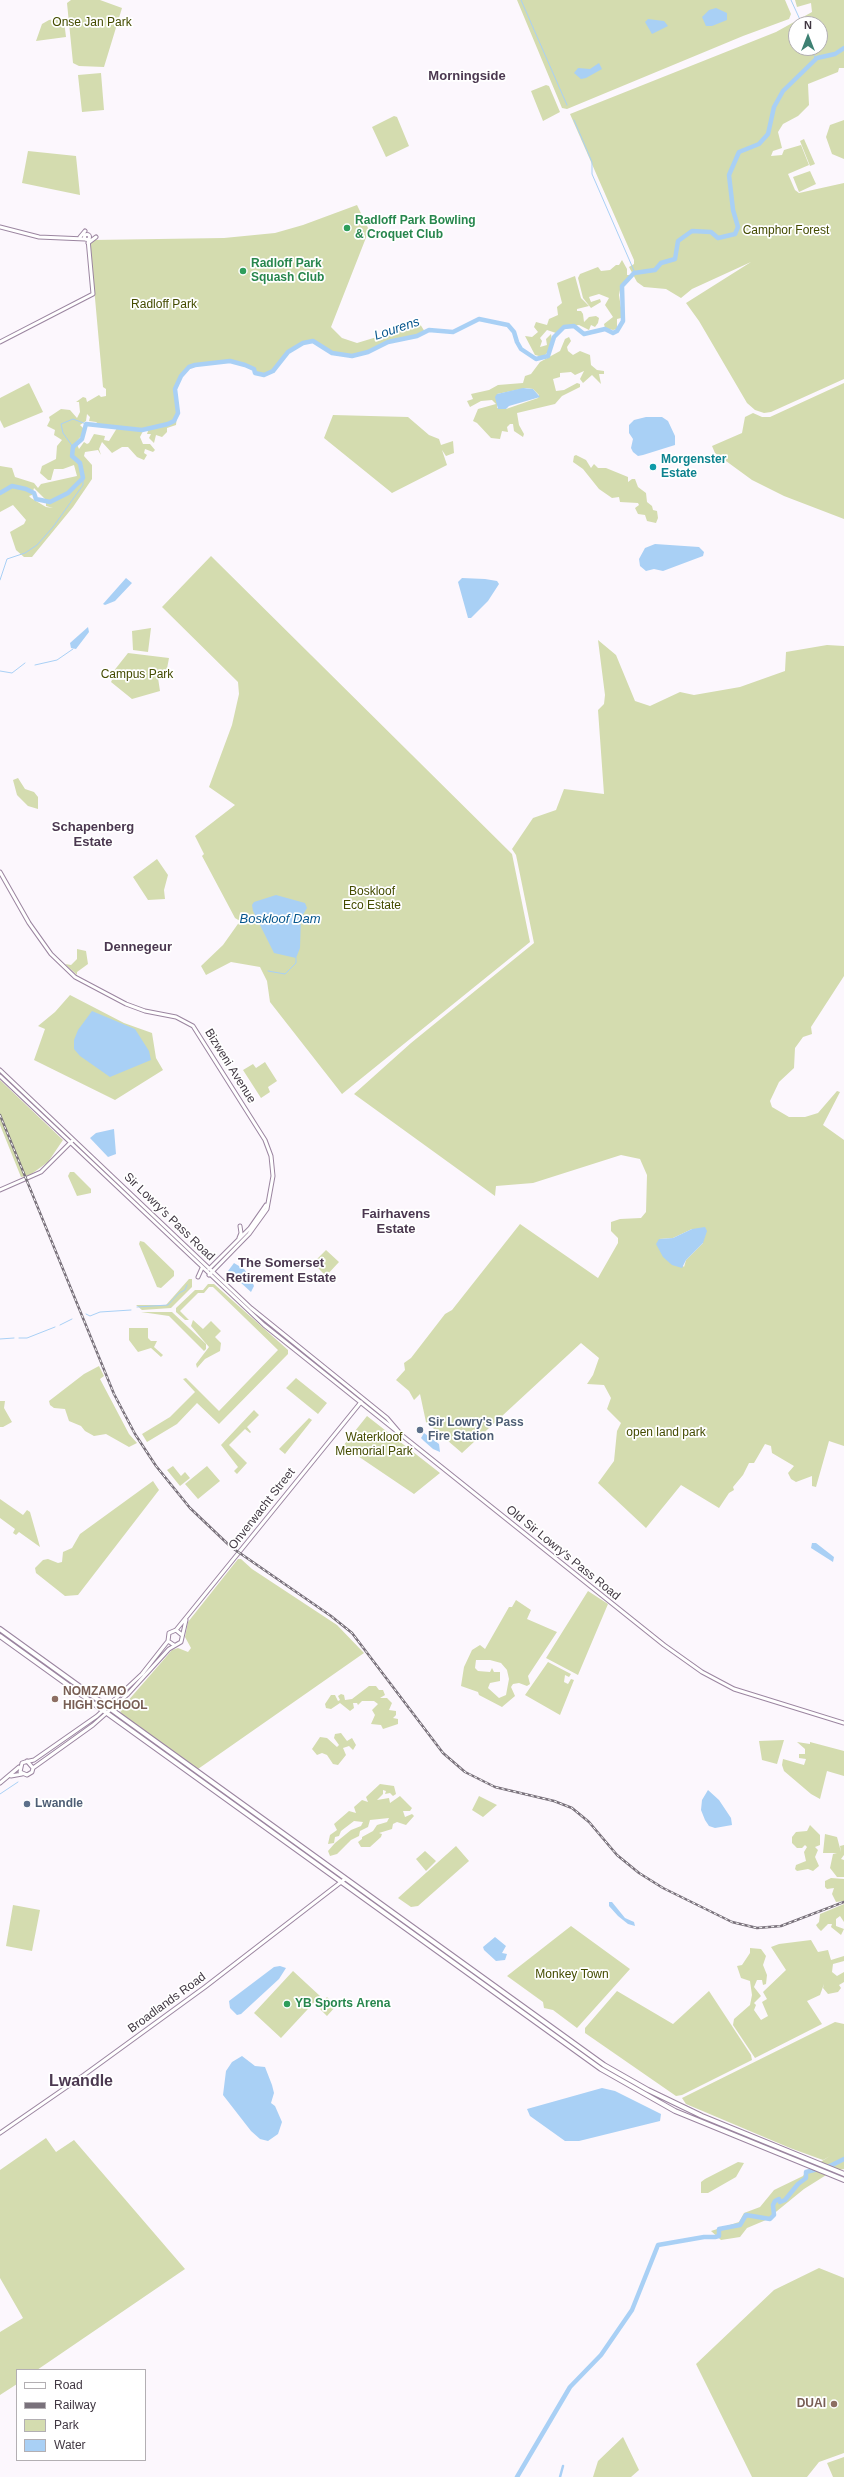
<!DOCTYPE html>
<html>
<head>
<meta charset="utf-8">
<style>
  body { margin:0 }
  #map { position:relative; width:844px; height:2477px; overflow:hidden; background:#fcf7fd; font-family:Helvetica,sans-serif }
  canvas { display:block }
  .legend { position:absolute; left:16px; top:2369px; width:130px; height:92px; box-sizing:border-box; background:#fff; border:1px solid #b3afb3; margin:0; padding:5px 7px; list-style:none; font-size:12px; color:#403742 }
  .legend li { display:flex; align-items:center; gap:8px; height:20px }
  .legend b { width:20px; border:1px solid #b3afb3 }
  .north { position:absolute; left:788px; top:16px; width:40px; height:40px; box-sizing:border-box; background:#fff; border:1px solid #b3afb3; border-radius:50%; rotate:0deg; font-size:11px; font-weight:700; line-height:16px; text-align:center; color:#403742 }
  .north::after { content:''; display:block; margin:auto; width:14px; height:18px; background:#3e8173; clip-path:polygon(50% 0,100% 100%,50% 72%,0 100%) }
</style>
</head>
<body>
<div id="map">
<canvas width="844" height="2477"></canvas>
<ul class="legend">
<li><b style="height:5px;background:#fff"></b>Road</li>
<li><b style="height:5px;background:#79717b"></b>Railway</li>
<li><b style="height:11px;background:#d4dcaf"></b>Park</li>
<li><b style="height:11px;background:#a9d0f5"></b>Water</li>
</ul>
<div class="north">N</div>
</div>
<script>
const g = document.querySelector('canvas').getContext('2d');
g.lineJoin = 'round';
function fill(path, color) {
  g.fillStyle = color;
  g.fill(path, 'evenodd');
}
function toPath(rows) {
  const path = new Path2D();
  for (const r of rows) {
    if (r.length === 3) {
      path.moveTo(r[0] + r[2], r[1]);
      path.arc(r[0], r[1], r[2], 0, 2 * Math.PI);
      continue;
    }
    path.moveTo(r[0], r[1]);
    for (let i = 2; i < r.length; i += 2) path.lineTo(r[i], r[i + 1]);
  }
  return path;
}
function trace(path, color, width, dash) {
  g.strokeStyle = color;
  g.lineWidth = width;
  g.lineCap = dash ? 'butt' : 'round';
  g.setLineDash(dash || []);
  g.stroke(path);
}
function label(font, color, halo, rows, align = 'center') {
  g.font = font + ' Helvetica,sans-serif';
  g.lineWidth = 3.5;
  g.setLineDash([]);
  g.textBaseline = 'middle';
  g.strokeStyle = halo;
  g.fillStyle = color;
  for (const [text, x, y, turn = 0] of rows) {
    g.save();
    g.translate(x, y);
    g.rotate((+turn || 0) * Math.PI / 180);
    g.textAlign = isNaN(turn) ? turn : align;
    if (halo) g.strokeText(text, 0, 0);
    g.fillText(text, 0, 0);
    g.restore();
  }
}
fill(toPath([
  [71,0,100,0,122,8,104,67,79,66,73,63,67,3],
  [517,0,785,0,791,14,789,19,743,36,567,109,562,108],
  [795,0,844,0,844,68,839,68,838,72,808,84,809,105,798,116,783,124,778,132,782,148,773,151,771,156,782,155,784,150,801,145,809,165,788,174,795,190,799,193,844,183,844,379,771,412,764,413,755,410,747,403,699,321,686,303,751,262,692,289,681,298,666,289,644,287,637,282,629,267,634,264,634,260,570,114,776,32,812,12,811,3,797,7],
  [796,24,820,24,820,48,796,48],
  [61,18,64,21,66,37,36,41,42,24,49,20],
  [101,73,104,110,82,112,78,75],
  [546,85,549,86,560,112,543,121,531,91],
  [394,116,397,117,409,146,386,157,372,127],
  [844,120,844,159,832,154,826,137,830,125],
  [804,139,815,164,810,166,800,141],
  [28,151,76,156,80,195,22,183],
  [810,171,816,184,799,192,793,177],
  [357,205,369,230,331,327,342,338,357,343,420,324,425,332,417,336,388,342,368,352,352,356,332,353,313,341,303,343,288,352,273,371,264,375,255,373,254,369,245,365,230,361,189,367,181,376,175,389,175,400,178,405,176,425,167,428,167,432,162,437,156,435,154,443,149,438,151,434,147,434,148,431,143,431,140,437,143,444,150,444,155,450,153,452,145,449,144,453,147,455,144,460,137,457,128,447,122,447,112,453,102,442,99,449,101,455,98,450,85,452,84,456,92,465,92,479,73,507,32,557,24,557,16,550,10,532,24,524,26,520,13,505,0,512,0,466,12,468,15,477,34,483,38,488,41,484,77,476,74,465,63,469,54,469,51,480,48,480,40,473,42,466,56,459,57,446,62,440,54,435,55,430,47,426,50,420,49,417,61,409,70,410,77,418,80,412,79,402,76,402,83,397,86,398,87,402,99,395,101,397,106,396,106,389,103,387,90,243,93,240,224,238,275,233,303,225],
  [87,414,90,417,89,421,96,422,101,426,117,428,109,441,104,440,105,436,94,434,89,443,87,444,84,442,79,449,76,442,84,433,84,429,80,425,86,421],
  [34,488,46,500,46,506,53,508,46,507,31,498,29,496,32,495],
  [622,260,627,269,627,275,630,275,621,285,619,295,622,314,621,318,617,319,617,329,613,330,605,328,604,324,613,317,605,305,609,298,599,294,589,297,591,302,600,299,601,302,591,308,583,298,578,278,580,274,598,267,601,271,610,270,616,265,619,265],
  [575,276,581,298,589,306,577,309,577,311,581,311,583,314,584,322,589,317,596,316,599,318,598,323,595,327,591,325,589,330,579,325,563,327,556,333,547,330,540,338,542,341,540,347,547,345,546,339,551,334,552,340,550,350,543,357,535,355,525,336,532,337,538,332,534,327,536,322,547,325,549,319,558,315,557,307,562,303,557,283],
  [569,337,571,341,567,347,568,351,573,355,580,351,590,355,591,365,597,370,604,371,604,374,599,374,601,384,592,375,583,383,580,379,584,371,575,375,571,372,560,373,560,377,553,379,556,391,564,390,577,383,580,384,580,387,562,396,555,404,517,413,519,425,524,434,523,437,514,431,513,424,510,424,507,427,508,432,502,431,500,439,491,438,477,423,473,421,478,409,496,404,492,400,481,401,470,407,467,401,473,399,471,394,489,390,498,385,523,383,525,376,531,374,540,362,560,351,565,339],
  [526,388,533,389,539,395,538,398,506,409,497,408,497,394],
  [29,383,43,412,4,428,0,420,0,398],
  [844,383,844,519,784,496,752,480,715,453,712,446,742,433,745,417,753,413,762,417,770,417],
  [333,415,408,417,429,435,439,439,441,445,453,441,454,453,446,456,442,450,447,465,392,493,324,438],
  [576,455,586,460,591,468,594,464,598,468,606,468,628,477,628,482,632,479,635,479,638,487,646,493,647,502,652,506,653,510,657,511,658,518,656,523,647,521,645,515,638,514,635,508,639,505,638,503,620,502,619,497,612,498,599,489,583,469,573,462,574,456],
  [211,556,512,854,530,942,342,1094,270,1002,267,981,260,967,231,962,206,975,201,966,223,945,240,921,235,918,202,856,204,854,195,836,235,805,209,787,232,725,239,694,238,682,162,607],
  [151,628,148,652,133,650,132,631],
  [598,640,616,655,635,701,650,706,680,692,694,695,740,687,785,671,786,652,827,645,844,646,844,976,811,1027,812,1034,803,1037,795,1048,794,1068,779,1082,770,1101,772,1107,789,1117,805,1117,818,1113,837,1091,840,1092,823,1125,844,1140,844,1446,829,1441,816,1487,812,1486,812,1476,796,1482,791,1479,788,1473,794,1466,772,1453,771,1446,765,1444,754,1463,749,1463,743,1475,733,1487,734,1490,729,1493,719,1508,681,1485,646,1528,598,1483,614,1461,617,1431,621,1423,607,1409,611,1398,604,1385,587,1384,593,1375,599,1358,581,1343,462,1453,426,1422,420,1394,414,1400,409,1391,396,1380,405,1370,404,1363,411,1358,445,1314,452,1310,520,1224,598,1278,618,1243,618,1238,611,1231,611,1222,620,1219,641,1218,646,1212,647,1175,640,1159,621,1155,533,1183,496,1186,495,1196,354,1094,411,1043,534,943,516,855,512,849,533,818,556,810,564,789,604,794,598,710,604,704,605,695],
  [692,1229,703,1243,686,1260,684,1267,659,1239,673,1238],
  [128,653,169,658,166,674,158,678,160,691,132,699,111,682,112,680,109,677],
  [18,778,25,789,34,792,38,797,38,809,28,806,17,795,13,780],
  [157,859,168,875,164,890,165,899,148,900,133,877],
  [77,949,86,951,88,964,77,972,77,975,65,964,71,965,77,959],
  [70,995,124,1023,152,1033,156,1058,163,1070,115,1100,34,1060,45,1029,38,1026,55,1012],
  [265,1062,277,1081,268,1087,270,1092,261,1098,243,1070,253,1064,256,1068],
  [0,1080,63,1140,48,1162,30,1175,21,1177,0,1125],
  [70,1172,74,1172,91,1189,91,1193,77,1196,68,1176],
  [140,1241,144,1242,174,1271,174,1276,161,1288,157,1287,139,1244],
  [326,1250,339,1262,326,1276,313,1263],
  [189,1279,192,1279,192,1287,171,1308,142,1310,136,1305,166,1305],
  [208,1284,214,1284,288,1350,288,1354,219,1424,197,1403,177,1424,147,1442,142,1434,170,1417,195,1392,183,1379,186,1378,219,1411,278,1350,213,1287,209,1287,204,1293,198,1293,180,1311,189,1320,185,1320,176,1312,176,1308,195,1290,203,1290],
  [141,1312,172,1312,206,1344,206,1349,204,1351,169,1316],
  [193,1320,203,1329,211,1321,221,1331,215,1337,221,1343,220,1351,205,1359,197,1368,196,1364,209,1347,191,1326],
  [129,1328,148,1328,148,1338,151,1341,157,1341,154,1347,163,1355,161,1357,151,1348,138,1352,129,1340],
  [99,1366,104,1376,100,1379,129,1434,137,1443,129,1447,106,1434,94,1436,85,1431,81,1426,69,1421,65,1409,54,1408,50,1405,49,1401,84,1374],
  [296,1378,327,1403,318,1414,286,1388],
  [0,1401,5,1401,4,1408,12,1422,3,1427,0,1427],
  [254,1410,259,1415,247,1427,251,1432,250,1433,245,1429,229,1445,247,1463,237,1474,234,1471,238,1467,221,1445],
  [367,1416,440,1473,414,1494,343,1446],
  [309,1418,312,1420,285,1454,279,1449],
  [173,1466,181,1476,185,1472,190,1478,180,1486,167,1470],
  [207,1466,220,1481,198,1499,185,1484],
  [153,1481,159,1490,78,1595,65,1596,36,1573,35,1568,43,1560,48,1559,58,1563,62,1562,63,1552,72,1548,80,1534],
  [0,1499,23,1515,27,1510,30,1512,40,1547,19,1532,16,1535,13,1533,15,1529,0,1518],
  [238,1559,241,1559,252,1569,337,1625,364,1653,198,1769,122,1715,120,1710,172,1650,178,1648,188,1652,191,1648,185,1637,188,1622],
  [588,1591,608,1604,578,1675,546,1658],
  [516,1600,531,1610,527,1619,557,1632,528,1676,530,1684,527,1686,519,1683,513,1684,511,1687,515,1696,502,1707,479,1695,478,1692,461,1686,464,1667,472,1650,480,1645,485,1649,509,1607,512,1607],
  [476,1660,490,1660,501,1663,507,1670,509,1679,506,1695,499,1698,488,1688,490,1683,500,1681,500,1672,494,1672,492,1668,490,1672,478,1671,475,1668],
  [548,1662,571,1674,569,1677,565,1675,564,1682,568,1684,571,1679,574,1680,560,1715,525,1695],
  [369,1686,376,1686,379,1690,383,1690,385,1695,380,1698,387,1698,392,1703,389,1710,396,1711,396,1715,393,1718,398,1719,398,1724,383,1729,381,1725,371,1724,375,1715,372,1710,378,1704,374,1701,362,1701,358,1705,357,1703,353,1703,354,1708,350,1711,340,1703,331,1709,326,1708,325,1704,331,1695,335,1695,338,1701,340,1700,338,1696,341,1694,344,1695,345,1700,352,1699],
  [341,1733,347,1741,352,1738,356,1745,353,1750,349,1746,343,1748,346,1755,338,1765,333,1764,327,1755,322,1753,317,1755,312,1749,320,1737,327,1738,337,1747,339,1745,334,1738,335,1734],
  [784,1740,777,1764,762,1760,759,1741],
  [797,1742,810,1744,810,1742,844,1751,844,1776,827,1771,820,1799,811,1794,784,1771,782,1765,783,1759,804,1765,806,1759,799,1758,799,1754,805,1754,805,1749],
  [380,1784,394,1786,396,1794,393,1796,390,1793,385,1794,386,1791,383,1790,383,1794,377,1800,389,1798,390,1803,400,1796,412,1808,410,1811,403,1811,405,1817,412,1814,414,1816,406,1825,397,1822,393,1824,392,1829,379,1833,382,1834,381,1837,370,1847,361,1847,358,1842,362,1839,362,1837,373,1831,377,1825,387,1822,389,1818,370,1820,368,1827,360,1831,359,1836,351,1840,337,1854,330,1856,328,1851,335,1843,351,1830,361,1826,363,1822,354,1821,341,1831,339,1836,335,1837,334,1843,328,1844,330,1835,337,1830,334,1824,349,1811,356,1813,354,1807,362,1800,368,1802,366,1797],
  [479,1796,497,1805,483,1817,472,1810],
  [810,1825,820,1835,820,1845,815,1847,818,1850,815,1857,819,1866,813,1871,808,1869,797,1871,795,1869,796,1865,806,1861,804,1852,807,1847,805,1845,802,1848,797,1848,792,1843,792,1837,796,1832,807,1831],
  [825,1834,837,1837,841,1852,840,1846,844,1845,844,1855,841,1859,844,1860,844,1877,837,1877,830,1868,833,1854,837,1853,823,1853],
  [456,1846,469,1861,418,1906,411,1907,398,1898],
  [425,1851,436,1861,426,1871,416,1859],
  [831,1878,844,1879,844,1901,836,1902,832,1894,834,1888,827,1889,825,1887,825,1881],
  [844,1904,844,1922,840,1916,836,1919,836,1926,844,1929,841,1935,831,1927,832,1924,828,1924,821,1931,818,1928,816,1925,819,1922,820,1914],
  [13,1905,40,1910,32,1951,6,1946],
  [571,1926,630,1969,577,2028,553,2010,544,2008,543,2002,507,1976],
  [811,1940,818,1952,828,1950,831,1960,844,1956,844,1961,833,1964,832,1972,837,1976,844,1972,844,1982,839,1985,841,1988,838,1992,828,1994,823,1988,824,1984,820,1995,807,2001,822,2024,755,2058,733,2025,734,2019,750,2005,752,1995,750,1981,741,1978,737,1966,742,1965,750,1953,750,1948,761,1949,766,1956,763,1965,767,1975,766,1984,763,1985,762,1980,757,1980,754,1987,761,1996,754,2003,756,2005,754,2010,761,2020,768,2016,762,2002,767,1999,763,1992,786,1970,771,1947,779,1944],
  [293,1971,320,1996,281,2038,254,2013],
  [617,1991,673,2024,709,1991,751,2055,752,2060,682,2095,676,2096,585,2033,585,2028],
  [327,1997,336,2006,327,2016,318,2007],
  [835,2022,844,2024,844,2169,831,2172,804,2189,766,2220,747,2228,740,2237,721,2240,711,2231,739,2222,744,2213,760,2207,774,2190,803,2176,806,2171,830,2156,823,2160,790,2148,686,2104,682,2098],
  [46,2138,56,2152,74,2140,185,2269,37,2370,17,2370,17,2384,0,2395,0,2332,23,2318,0,2278,0,2170],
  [738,2162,744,2163,736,2177,708,2193,701,2193,701,2182,705,2179],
  [819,2268,844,2278,844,2453,819,2462,807,2477,752,2477,696,2364,774,2290],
  [623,2437,639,2470,631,2477,593,2477,598,2461],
  [844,2457,844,2477,833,2477,827,2463]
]), '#d4dcaf');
fill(toPath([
  [716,8,727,13,727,20,712,26,706,26,702,17,709,10],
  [648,19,664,21,668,26,652,34,645,22],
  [599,63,602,69,586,78,581,79,574,73,578,68,590,69],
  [523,388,533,389,540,397,509,406,506,409,498,409,495,397,497,394],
  [646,417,662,417,668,421,675,436,675,445,643,455,638,456,633,452,631,448,633,439,629,433,629,425,634,420],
  [655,544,699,547,704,552,703,556,663,571,654,569,646,571,640,566,639,559,645,548],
  [126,578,132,583,115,601,105,605,103,604],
  [462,578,485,579,497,581,499,584,488,601,471,618,468,618,458,582],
  [88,627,89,632,76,649,71,648,70,643],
  [276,895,305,903,307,908,301,918,300,948,296,958,274,953,253,911,252,905,254,902],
  [92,1011,135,1029,149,1051,151,1060,110,1077,80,1056,74,1049,74,1040,78,1030],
  [114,1129,116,1154,108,1157,90,1138,96,1133],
  [705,1227,707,1231,703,1243,686,1260,682,1268,672,1265,663,1257,656,1244,659,1239,673,1238,692,1229],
  [234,1263,244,1269,250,1277,254,1286,251,1292,228,1271],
  [424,1433,439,1444,440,1452,433,1449,424,1441,421,1438],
  [812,1543,816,1543,834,1557,833,1562,811,1548],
  [708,1790,719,1800,731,1818,732,1825,715,1828,709,1826,705,1820,701,1810,702,1800],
  [609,1902,612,1902,625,1918,634,1922,635,1926,628,1924,618,1916,609,1906],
  [495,1937,506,1946,502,1953,507,1954,505,1960,496,1961,484,1950,483,1947],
  [280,1966,286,1968,279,1979,241,2014,237,2015,230,2008,229,2001,274,1967],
  [242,2056,255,2066,265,2067,272,2085,274,2093,271,2103,275,2106,282,2122,278,2134,268,2141,260,2139,251,2131,223,2095,226,2071,232,2062],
  [602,2088,615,2091,661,2114,660,2121,579,2141,565,2141,530,2116,527,2109]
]), '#a9d0f5');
trace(toPath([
  [521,0,567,105],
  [791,0,802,24],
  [811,48,816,60],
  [574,120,592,162,592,174,635,273],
  [73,447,63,433,61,424,73,419,86,424],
  [0,580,7,559,25,553,37,545,53,527,83,485,83,478],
  [35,665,57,660,73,649],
  [0,671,12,673,25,663],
  [268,971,285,974,296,963,296,958],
  [137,1307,168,1305,179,1293,185,1290,187,1285],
  [86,1314,90,1316,100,1312,131,1310],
  [60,1325,72,1319],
  [19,1338,27,1338,55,1327],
  [0,1339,14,1338],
  [0,1794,18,1782]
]), '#a9d0f5', 1);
trace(toPath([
  [560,2477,563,2466]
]), '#a9d0f5', 2.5);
trace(toPath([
  [0,493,12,486,26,489,34,493,36,499,50,502,68,493,83,478,80,463,72,456,73,447,82,439,86,424,142,430,168,424,174,421,178,413,175,389,181,376,189,367,195,365,230,361,245,365,254,369,255,373,264,375,273,371,288,352,303,343,313,341,332,353,352,356,368,352,388,342,417,336,429,330,453,332,479,319,508,325,514,332,517,342,521,349,536,359,548,356,554,337,564,327,574,326,584,334,605,329,613,333,617,331,623,321,622,286,634,273,655,270,661,263,675,259,678,241,692,231,711,232,718,238,735,234,738,227,733,210,729,175,739,152,759,144,768,134,774,107,783,91,817,58,835,54,844,48],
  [517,2477,570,2387,601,2355,632,2310,658,2245,704,2237,715,2237,719,2236,719,2229,740,2225,746,2215,770,2219,774,2215,773,2205,775,2201,779,2199,780,2202,785,2200,798,2184,806,2178,806,2172,830,2166,844,2159]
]), '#a9d0f5', 4.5);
const secondary = toPath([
  [0,227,39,237,85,239],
  [87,237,2.5],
  [80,237,85,231],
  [88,243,96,237],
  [0,342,93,294,88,239],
  [0,872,29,923,51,954,75,977,126,1004,145,1011,176,1017,193,1026,265,1140,271,1156,273,1176,267,1209,249,1234,209,1275],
  [0,1070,251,1308,387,1418,399,1432],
  [0,1076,264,1325,664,1645,702,1672,734,1689,844,1723],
  [0,1190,41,1172,72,1141],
  [239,1238,241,1233,240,1226],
  [209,1269,250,1228,266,1205],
  [198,1277,202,1268],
  [176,1630,361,1402],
  [174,1645,168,1641,169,1633,176,1630,182,1635],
  [27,1761,33,1768,32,1772,27,1775,20,1772,22,1763,25,1762,34,1760,97,1716,142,1674,168,1641],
  [33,1768,93,1725,127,1695,169,1649,181,1642,186,1620],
  [11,1776,22,1774],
  [0,1783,19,1767],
  [0,2133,84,2075,205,1987,345,1879]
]);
const highway = toPath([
  [0,1629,604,2065,648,2090,702,2116,844,2174],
  [0,1636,601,2069,675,2111,844,2180]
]);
trace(secondary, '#9b85a0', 5);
trace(highway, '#9b85a0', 6);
trace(secondary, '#fff', 3);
trace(highway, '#fff', 4);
const rail = toPath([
  [0,1115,114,1394,135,1434,156,1466,190,1508,231,1547,331,1616,352,1633,443,1753,465,1772,495,1787,554,1801,572,1808,589,1822,617,1855,639,1873,663,1888,732,1922,757,1928,781,1926,844,1902]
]);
trace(rail, '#79717b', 2.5);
trace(rail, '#fff', 1, [3]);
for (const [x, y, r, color] of [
  [347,228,4,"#2e9e5b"],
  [243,271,4,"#2e9e5b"],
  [653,467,4,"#0f9aa8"],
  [420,1430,4,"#5c6f8a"],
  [55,1699,4,"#8d6e63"],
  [27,1804,4,"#5c6f8a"],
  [287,2004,4,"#2e9e5b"],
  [834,2404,4,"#8d6e63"]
]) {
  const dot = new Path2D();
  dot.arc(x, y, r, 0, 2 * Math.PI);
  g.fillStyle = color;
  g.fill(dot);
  trace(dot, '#fff', 1.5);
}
label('12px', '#444b00', '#fff', [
  ["Onse Jan Park",92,23],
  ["Camphor Forest",786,231],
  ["Radloff Park",164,305],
  ["Campus Park",137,675],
  ["Boskloof",372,892],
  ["Eco Estate",372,906],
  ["open land park",666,1433],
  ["Waterkloof",374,1438],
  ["Memorial Park",374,1452],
  ["Monkey Town",572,1975]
]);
label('bold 12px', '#27864d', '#fff', [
  ["Radloff Park Bowling",355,221],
  ["& Croquet Club",355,235],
  ["Radloff Park",251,264],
  ["Squash Club",251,278],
  ["YB Sports Arena",295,2004]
], 'left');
label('bold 12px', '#0d838f', '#fff', [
  ["Morgenster",661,460],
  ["Estate",661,474]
], 'left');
label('12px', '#403742', '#fff', [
  ["Bizweni Avenue",230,1066,58],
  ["Sir Lowry's Pass Road",169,1217,44],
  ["Onverwacht Street",262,1509,-52],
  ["Old Sir Lowry's Pass Road",563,1553,39],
  ["Broadlands Road",167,2003,-36]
]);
label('bold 12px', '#4e5e75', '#fff', [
  ["Sir Lowry's Pass",428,1423],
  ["Fire Station",428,1437],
  ["Lwandle",35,1804]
], 'left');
label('bold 12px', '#785e54', '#fff', [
  ["NOMZAMO",63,1692],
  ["HIGH SCHOOL",63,1706],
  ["DUAI",826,2404,"right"]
], 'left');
label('bold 13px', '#4b3850', '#fff', [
  ["Morningside",467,76],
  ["Schapenberg",93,827],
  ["Estate",93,842],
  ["Dennegeur",138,947],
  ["Fairhavens",396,1214],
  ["Estate",396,1229],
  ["The Somerset",281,1263],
  ["Retirement Estate",281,1278]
]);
label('italic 13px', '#07578e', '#fff', [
  ["Lourens",397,329,-19],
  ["Boskloof Dam",280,919]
]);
label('bold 16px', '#4b3850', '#fff', [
  ["Lwandle",81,2082]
]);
</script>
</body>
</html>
